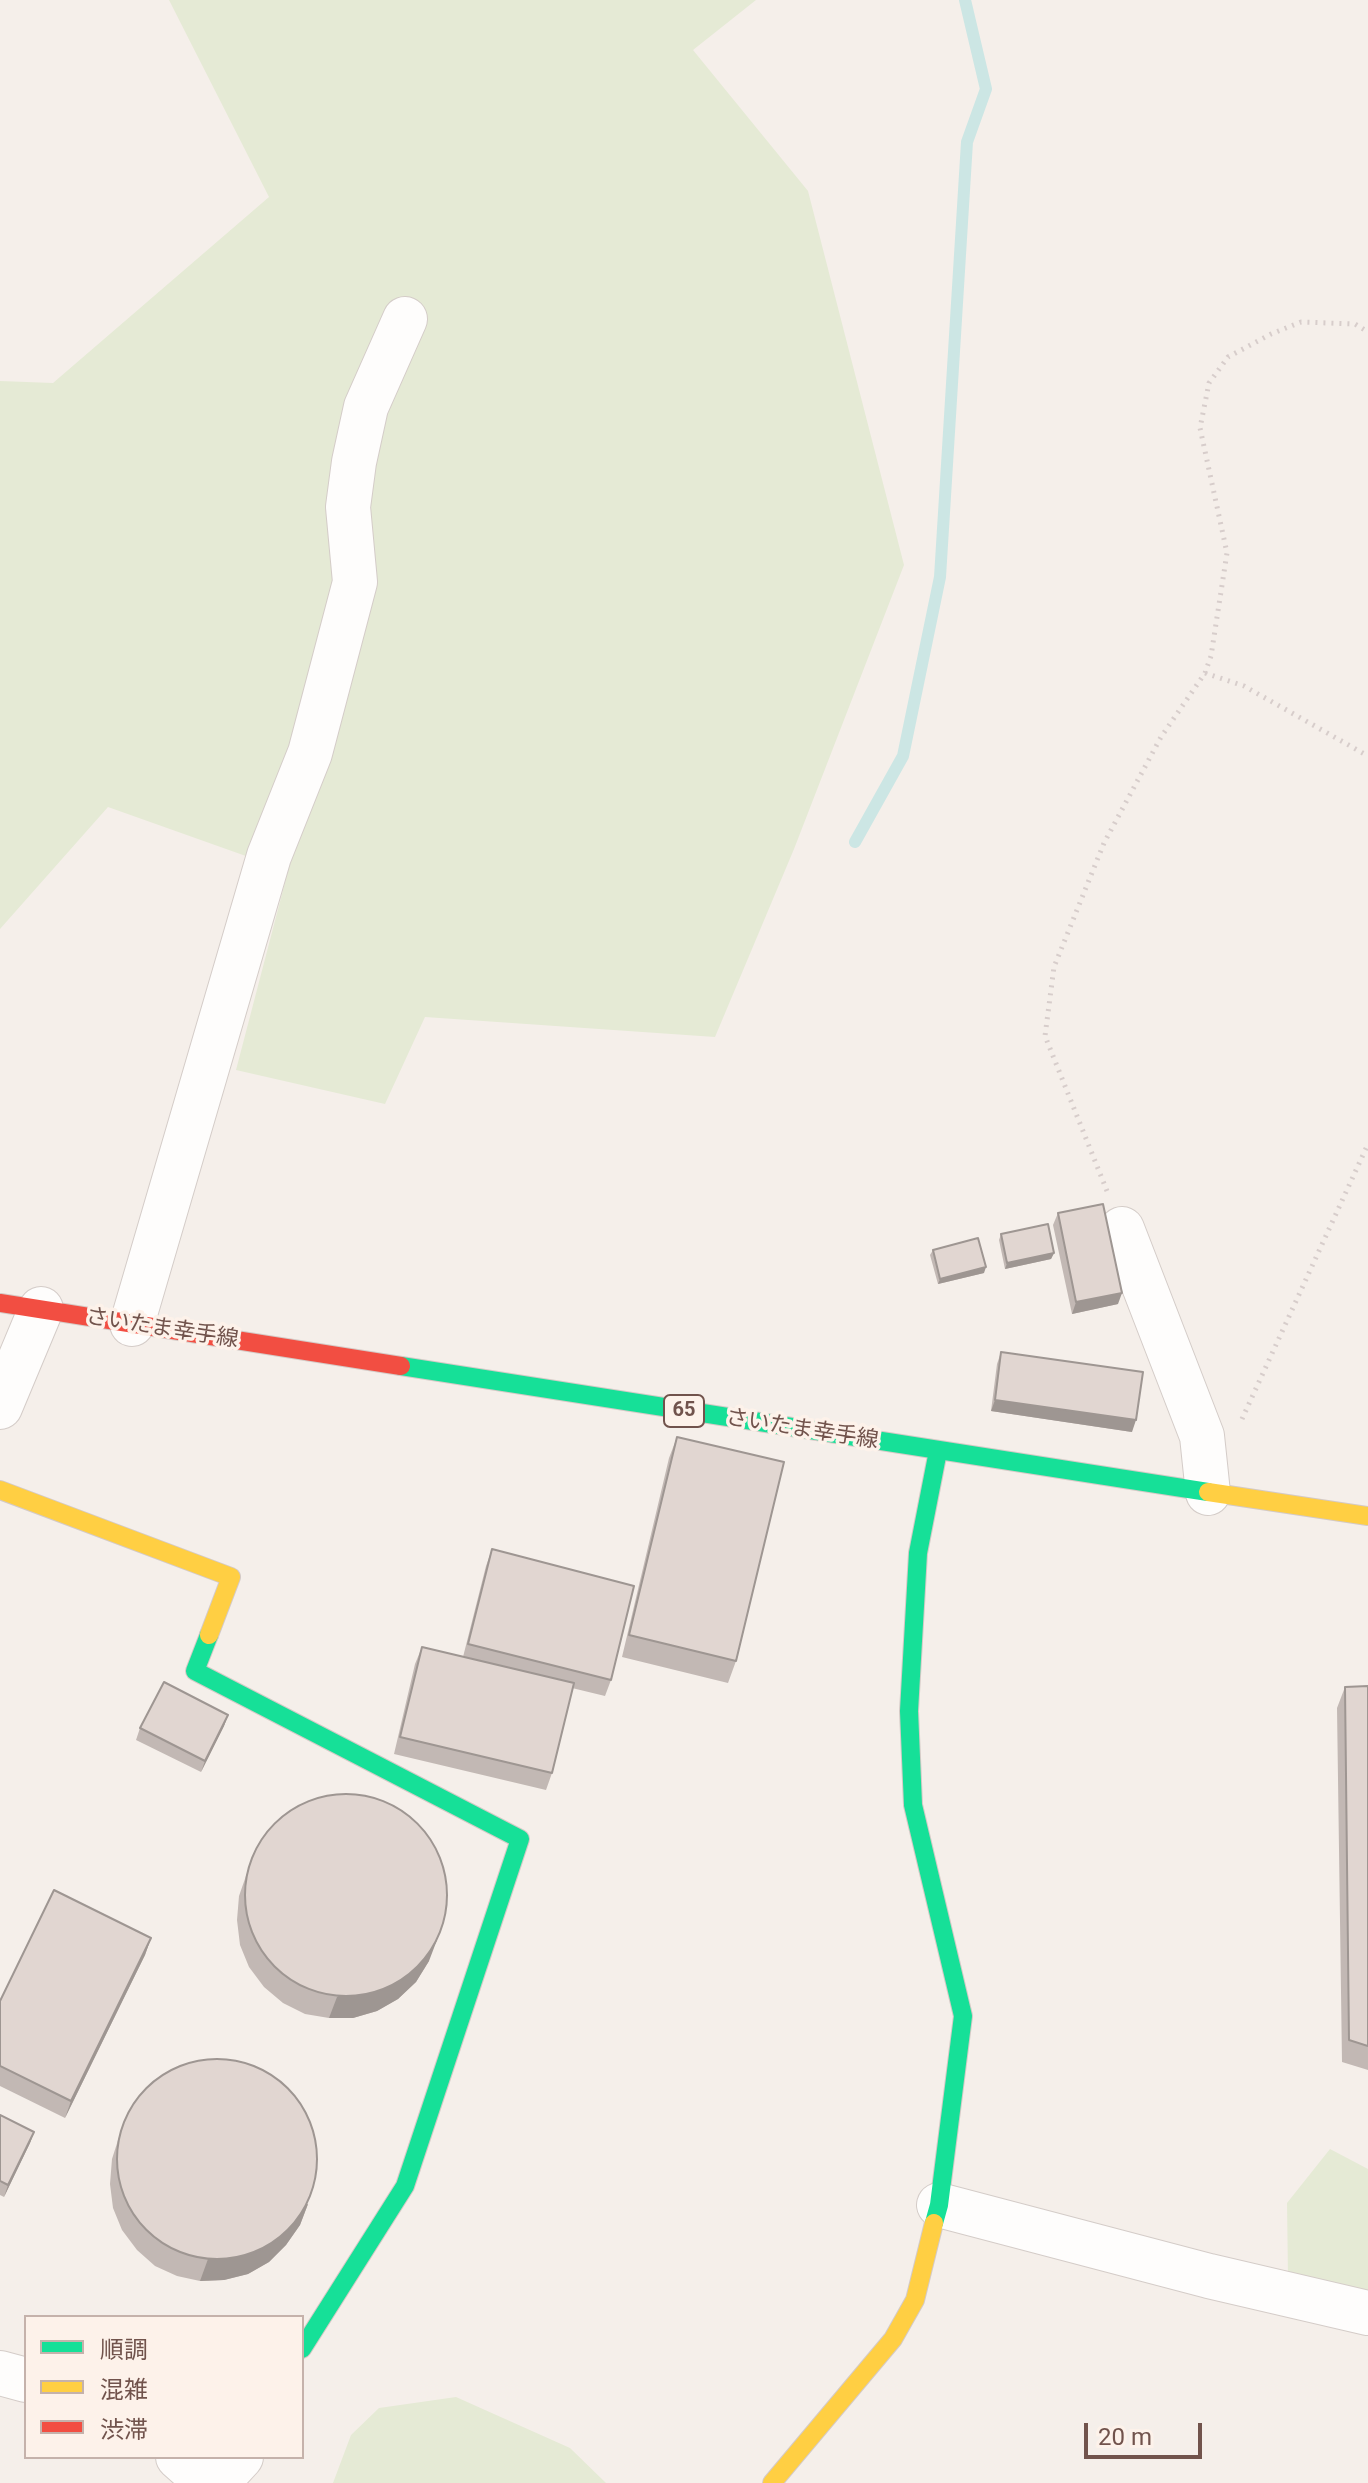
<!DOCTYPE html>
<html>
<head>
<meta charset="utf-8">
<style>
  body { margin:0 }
  #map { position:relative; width:1368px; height:2483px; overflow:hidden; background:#f5efea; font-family:Roboto,"Noto Sans JP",sans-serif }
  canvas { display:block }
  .legend { position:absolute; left:24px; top:2315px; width:280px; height:144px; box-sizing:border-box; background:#fdf2ea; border:2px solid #c5b2ab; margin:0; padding:10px 14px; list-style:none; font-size:24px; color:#71534c }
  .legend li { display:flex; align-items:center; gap:16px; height:40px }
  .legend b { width:40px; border:2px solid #c5b2ab }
  .scale { position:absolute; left:1084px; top:2423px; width:118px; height:36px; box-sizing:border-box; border:4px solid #71534c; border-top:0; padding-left:10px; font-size:24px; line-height:28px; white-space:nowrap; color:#71534c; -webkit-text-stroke:6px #fdf2ea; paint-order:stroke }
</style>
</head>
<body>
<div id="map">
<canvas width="1368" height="2483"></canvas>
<ul class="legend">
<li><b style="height:10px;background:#16e098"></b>順調</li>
<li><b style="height:10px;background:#ffcf43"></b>混雑</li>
<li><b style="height:10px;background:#f24e42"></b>渋滞</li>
</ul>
<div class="scale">20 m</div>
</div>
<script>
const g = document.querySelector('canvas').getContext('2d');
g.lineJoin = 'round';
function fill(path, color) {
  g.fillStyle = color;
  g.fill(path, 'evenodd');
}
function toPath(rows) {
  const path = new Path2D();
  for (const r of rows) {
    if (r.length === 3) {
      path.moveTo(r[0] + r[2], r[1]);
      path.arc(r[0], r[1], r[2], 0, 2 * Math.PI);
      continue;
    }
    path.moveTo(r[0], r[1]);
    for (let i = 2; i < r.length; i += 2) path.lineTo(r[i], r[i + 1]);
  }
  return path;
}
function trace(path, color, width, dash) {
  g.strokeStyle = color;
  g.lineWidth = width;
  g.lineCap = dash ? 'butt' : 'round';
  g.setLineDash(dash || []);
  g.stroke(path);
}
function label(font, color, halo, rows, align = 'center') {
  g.font = font + ' Roboto,"Noto Sans JP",sans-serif';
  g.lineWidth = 7;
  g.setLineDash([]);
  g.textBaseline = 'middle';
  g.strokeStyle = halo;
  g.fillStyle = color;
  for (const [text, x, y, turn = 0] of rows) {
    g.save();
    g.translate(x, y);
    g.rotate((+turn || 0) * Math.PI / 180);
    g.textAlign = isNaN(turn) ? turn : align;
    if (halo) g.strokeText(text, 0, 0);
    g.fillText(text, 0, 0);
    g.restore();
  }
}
fill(toPath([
  [169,0,756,0,693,50,808,191,904,565,794,849,715,1037,425,1017,385,1104,236,1070,288,871,108,807,0,929,0,381,53,383,269,197],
  [1330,2149,1368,2169,1368,2291,1288,2277,1287,2203],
  [456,2397,570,2448,606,2483,333,2483,351,2435,379,2408]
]), '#e5ead5');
trace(toPath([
  [855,842,903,756,940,577,967,142,986,89,965,0]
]), '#cce6e4', 12);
const street = toPath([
  [1122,1229,1202,1436,1208,1493],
  [132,1324,269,856,310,753,355,582,348,507,354,462,366,407,405,319],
  [0,1407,41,1309],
  [939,2205,1209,2276,1368,2313],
  [0,2373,26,2380],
  [178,2457,207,2483],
  [217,2483,241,2457]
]);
const fast = toPath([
  [401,1366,1208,1492],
  [209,1635,195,1671,520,1839,405,2186,302,2349],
  [934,2223,939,2205,963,2016,913,1805,909,1711,918,1553,938,1451]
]);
const slow = toPath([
  [0,1490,231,1577,209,1635],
  [1208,1492,1368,1516],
  [772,2483,893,2339,915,2300,934,2223]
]);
const jam = toPath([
  [0,1303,401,1366]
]);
trace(street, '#d4ccc8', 46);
trace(fast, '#d4cac6', 20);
trace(slow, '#d4cac6', 20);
trace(jam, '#d4cac6', 20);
trace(toPath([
  [1205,673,1244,686,1368,756],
  [1107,1191,1045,1036,1054,967,1104,843,1161,737,1205,673,1211,656,1227,553,1200,428,1209,383,1228,357,1271,334,1301,322,1355,324,1368,332],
  [1242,1419,1368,1144]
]), '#d7cdcb', 5, [2, 6]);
trace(street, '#fefdfc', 44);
trace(fast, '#16e098', 18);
trace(slow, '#ffcf43', 18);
trace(jam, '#f24e42', 18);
fill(toPath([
  [1058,1213,1118,1304,1072,1314,1053,1225],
  [1001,1234,1054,1253,1051,1259,1005,1269,999,1240],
  [933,1250,984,1273,938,1284,930,1255],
  [1001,1352,1132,1432,991,1411,997,1364],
  [677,1437,736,1661,728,1683,622,1657,669,1458],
  [492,1549,611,1680,605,1696,572,1688,552,1773,546,1790,394,1754,415,1664,422,1647,463,1657,486,1566],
  [1368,1686,1368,2070,1342,2062,1337,1708,1345,1687],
  [228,1715,224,1726,201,1772,136,1740,140,1728],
  [247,1873,429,1961,416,1982,398,1999,377,2011,353,2018,329,2018,305,2014,283,2003,264,1987,249,1967,240,1945,237,1920,239,1896],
  [151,1938,145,1955,65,2118,0,2086,0,2001],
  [0,2115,34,2132,30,2143,4,2197,0,2195],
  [119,2137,308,2204,300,2225,286,2245,269,2262,248,2274,224,2280,200,2281,177,2276,155,2266,137,2250,122,2230,113,2208,110,2184,112,2159]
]), '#c2b8b4');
fill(toPath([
  [1054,1253,1051,1259,1005,1269,1007,1263],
  [986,1267,984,1273,938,1284,940,1279],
  [1122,1293,1118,1304,1072,1314,1076,1302],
  [995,1400,1136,1420,1132,1432,991,1411],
  [228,1715,224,1726,201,1772,205,1761],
  [151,1938,145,1955,65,2118,71,2101],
  [437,1940,429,1961,416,1982,398,1999,377,2011,353,2018,329,2018,337,1997],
  [34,2132,30,2143,4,2197,8,2185],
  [308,2204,300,2225,286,2245,269,2262,248,2274,224,2280,200,2281,208,2259]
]), '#9e9692');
const building = toPath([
  [1103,1204,1122,1293,1076,1302,1058,1213,1103,1204],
  [1048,1224,1054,1253,1007,1263,1001,1234,1048,1224],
  [978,1238,986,1267,940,1279,933,1250,978,1238],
  [1001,1352,1143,1372,1136,1420,995,1400,1001,1352],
  [677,1437,784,1462,736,1661,629,1635,677,1437],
  [492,1549,634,1586,611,1680,468,1644,492,1549],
  [422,1647,574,1683,552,1773,400,1737,422,1647],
  [164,1682,228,1715,205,1761,140,1728,164,1682],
  [1368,1686,1368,2046,1349,2040,1345,1687,1368,1686],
  [346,1895,101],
  [54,1890,151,1938,71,2101,0,2066,0,2001,54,1890],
  [217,2159,100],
  [0,2115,34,2132,8,2185,0,2181,0,2115]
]);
fill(building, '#e1d6d1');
trace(building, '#9e9692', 2);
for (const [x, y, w] of [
  [684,1411,40]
]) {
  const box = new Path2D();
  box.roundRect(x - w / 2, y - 16, w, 32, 6);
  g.fillStyle = '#fdf2ea';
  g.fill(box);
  trace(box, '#71534c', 2);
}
label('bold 20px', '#71534c', null, [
  ["65",684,1411]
]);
label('22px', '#71534c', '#fdf2ea', [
  ["さいたま幸手線",162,1329,9],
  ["さいたま幸手線",802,1430,9]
]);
</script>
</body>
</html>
